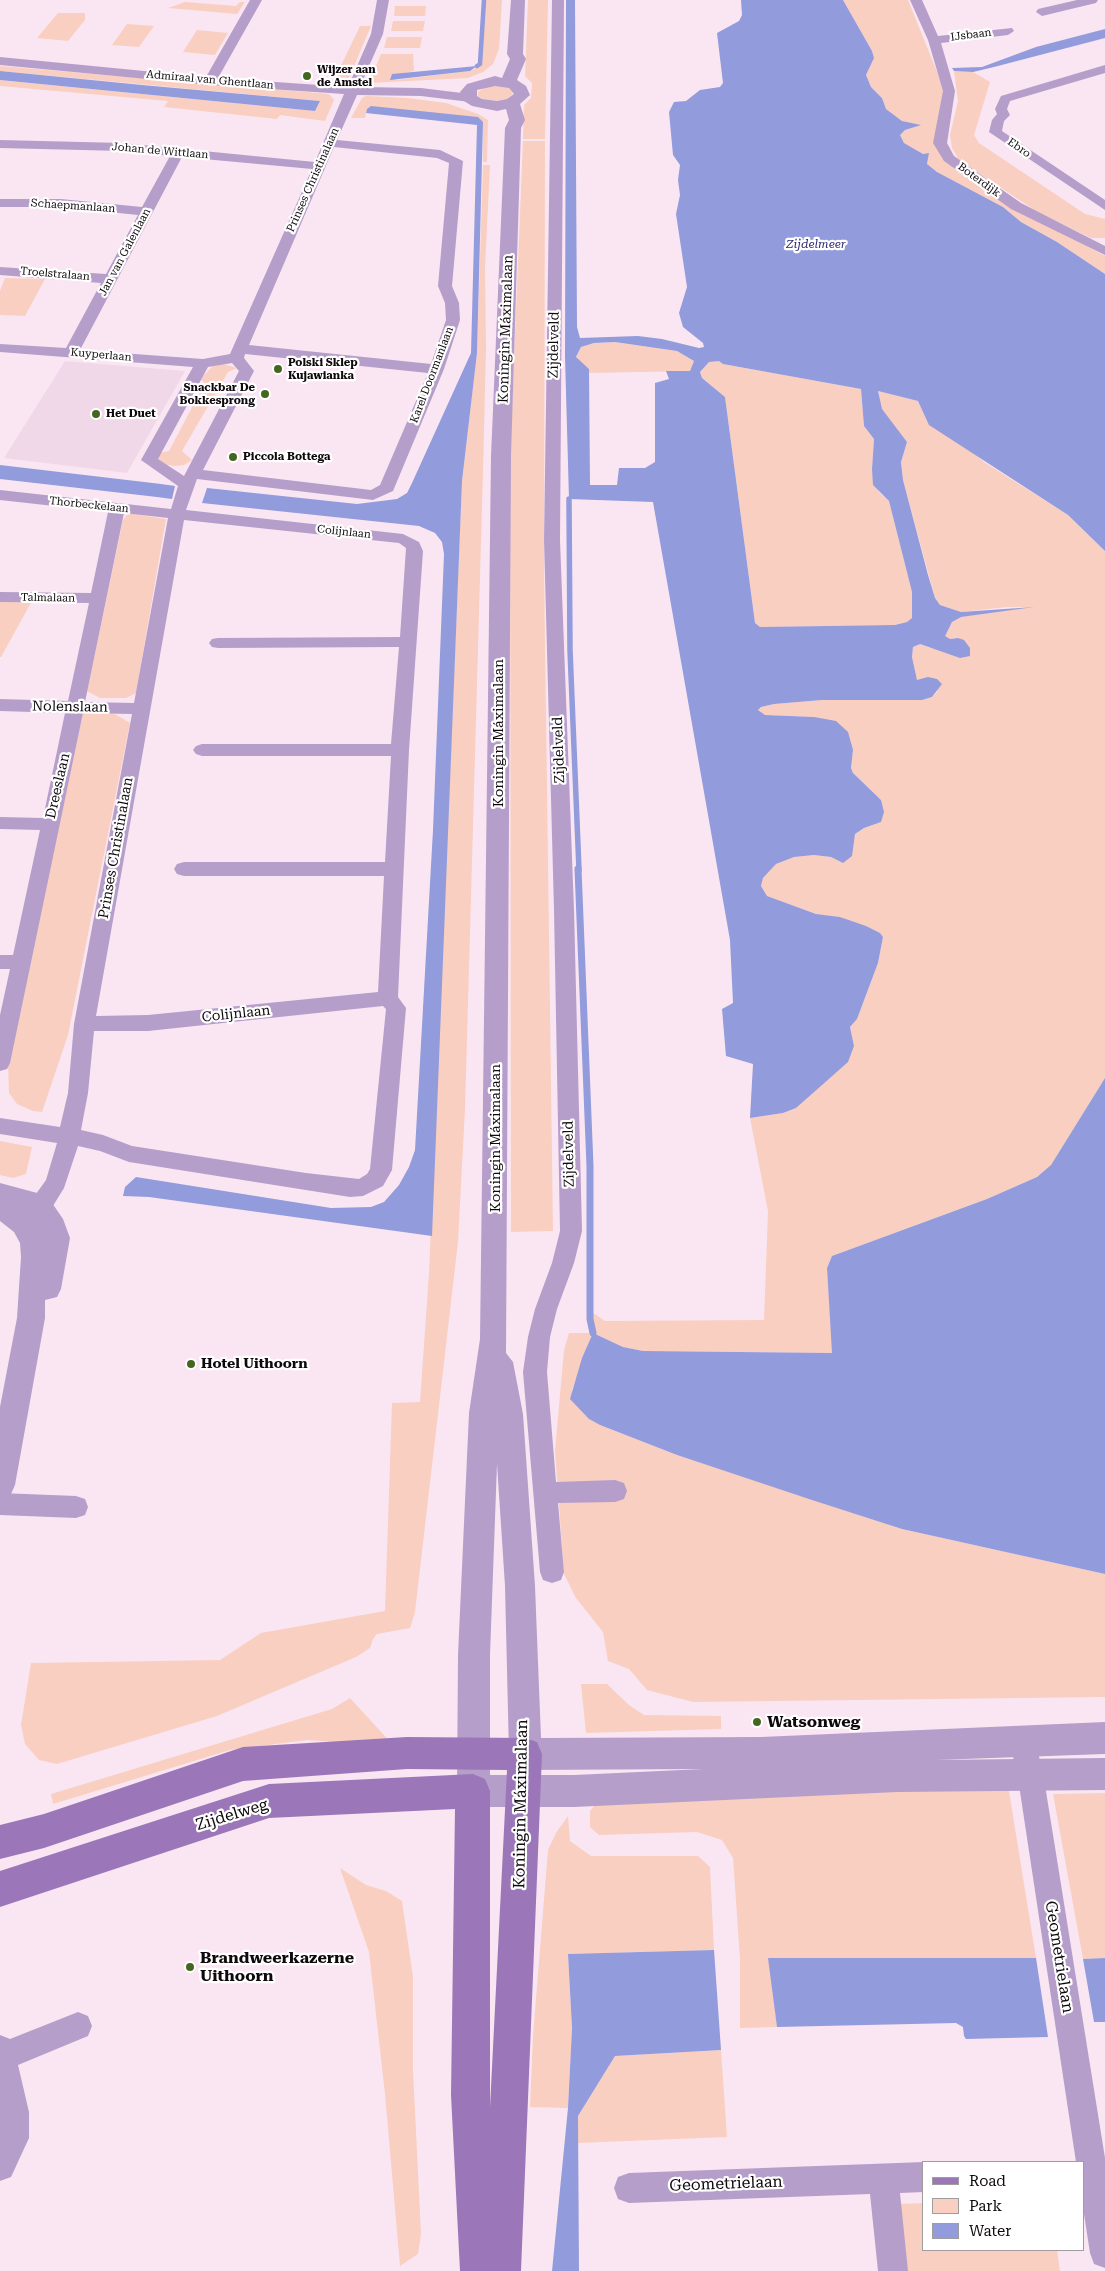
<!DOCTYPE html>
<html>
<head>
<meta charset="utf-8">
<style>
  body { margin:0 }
  #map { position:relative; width:1105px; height:2271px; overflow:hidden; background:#fae6f2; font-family:"Roboto Serif",serif }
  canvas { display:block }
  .legend { position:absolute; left:922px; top:2161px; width:162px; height:90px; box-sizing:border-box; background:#fff; border:1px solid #9f9d9e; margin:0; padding:6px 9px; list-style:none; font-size:15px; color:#0f090d }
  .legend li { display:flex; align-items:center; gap:10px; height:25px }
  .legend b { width:25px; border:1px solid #9f9d9e }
</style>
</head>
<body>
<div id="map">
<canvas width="1105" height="2271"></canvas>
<ul class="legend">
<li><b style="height:6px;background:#9b77b9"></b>Road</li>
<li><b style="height:14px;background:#f9cfc1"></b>Park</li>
<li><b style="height:14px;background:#929bdb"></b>Water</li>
</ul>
</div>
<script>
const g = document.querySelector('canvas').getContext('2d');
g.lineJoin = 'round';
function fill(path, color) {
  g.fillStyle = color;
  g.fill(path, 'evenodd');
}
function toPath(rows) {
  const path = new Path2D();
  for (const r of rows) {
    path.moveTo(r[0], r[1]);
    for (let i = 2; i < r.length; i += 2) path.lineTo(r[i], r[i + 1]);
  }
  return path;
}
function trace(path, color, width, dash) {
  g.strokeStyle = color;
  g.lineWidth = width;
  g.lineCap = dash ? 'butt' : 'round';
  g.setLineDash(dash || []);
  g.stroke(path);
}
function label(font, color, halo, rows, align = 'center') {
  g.font = font + ' "Roboto Serif",serif';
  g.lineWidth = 4.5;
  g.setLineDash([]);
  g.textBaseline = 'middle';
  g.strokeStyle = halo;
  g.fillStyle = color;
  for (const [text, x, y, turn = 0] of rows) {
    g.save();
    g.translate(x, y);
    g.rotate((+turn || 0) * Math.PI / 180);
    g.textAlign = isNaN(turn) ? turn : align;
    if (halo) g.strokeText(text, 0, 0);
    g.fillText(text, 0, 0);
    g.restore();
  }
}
fill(toPath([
  [65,361,185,371,127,473,4,458]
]), '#f1d8e9');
fill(toPath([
  [484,0,502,0,499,49,493,64,483,72,468,78,369,83,381,54,413,54,414,71,400,74,396,80,470,71,476,68,480,63],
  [528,0,548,0,545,139,523,139,524,105,531,98,532,83,525,76],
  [843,0,908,0,944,89,942,157,959,173,986,190,1105,256,1105,274,1057,242,1021,222,1003,207,937,172,927,164,929,153,923,154,904,143,900,135,905,130,919,125,902,121,886,109,882,98,871,87,866,75,874,58,872,51],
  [185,2,236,6,240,2,245,2,237,14,168,8],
  [395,6,426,6,425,16,394,16],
  [58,13,85,13,85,20,68,41,37,38],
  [393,21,425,21,423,31,391,31],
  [127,24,154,26,139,47,112,45],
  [360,26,371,26,348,80,342,80,341,83,333,82],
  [197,30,228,33,215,55,183,52],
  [387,37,422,37,420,48,384,48],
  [0,66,329,94,334,100,325,121,280,115,277,119,164,107,168,101,0,86,0,80,315,111,320,101,0,71],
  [954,71,973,72,990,82,974,135,979,143,1085,214,1105,219,1105,238,1091,238,1036,211,959,160,952,148,950,135,958,101],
  [487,86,504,86,510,89,513,94,507,99,495,101,483,99,478,96,478,92],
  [366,96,407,98,446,103,478,114,488,120,487,162,483,162,483,122,367,109,365,118,351,118,362,98],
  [523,141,545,141,544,566,553,1231,511,1232,510,457],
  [483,165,490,165,485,268,486,349,483,472,465,1109,458,1242,415,1612,410,1628,377,1634,373,1639,370,1648,356,1657,217,1716,57,1764,39,1760,25,1744,21,1725,31,1663,220,1660,261,1633,385,1611,392,1403,420,1402,429,1273,462,481,477,353],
  [5,278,45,279,25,316,0,315,0,291],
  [615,342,677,351,694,361,690,371,589,373,589,369,576,358,581,347,594,343],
  [719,360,723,364,861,389,864,426,874,439,872,469,879,492,889,501,912,592,912,618,907,622,895,625,760,627,755,623,725,397,702,378,700,372,709,362],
  [223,364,237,368,228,372,182,451,192,460,184,465,174,466,163,464,157,458,158,453,169,451,205,383,200,379,213,366],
  [878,391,918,401,922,409,984,462,1068,515,1105,551,1105,1078,1051,1165,1037,1177,987,1199,832,1256,827,1268,833,1353,643,1351,623,1347,593,1333,572,1390,589,1419,600,1425,677,1455,902,1529,1105,1574,1105,1697,693,1702,647,1690,629,1669,608,1661,603,1632,576,1598,564,1574,555,1451,564,1350,569,1333,593,1333,590,1311,605,1321,764,1320,768,1211,750,1118,783,1113,796,1108,820,1085,854,1046,850,1027,857,1019,878,963,883,937,880,933,840,917,816,914,767,896,761,886,763,878,776,864,794,857,814,855,831,857,843,863,853,845,855,834,864,828,881,822,881,800,853,773,851,768,853,750,814,717,765,715,758,710,761,707,774,704,822,700,922,700,932,697,938,691,917,680,912,657,913,647,920,644,930,648,958,638,950,639,944,636,952,622,960,617,1031,607,1007,607,961,612,940,605,935,598,903,480,901,462,907,442,881,409],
  [128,513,166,519,136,693,126,698,100,698,87,691,123,520],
  [0,599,32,601,1,657,0,657],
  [98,712,115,714,130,723,68,1035,42,1112,33,1111,17,1104,9,1093,8,1063,83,713],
  [0,1141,32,1147,26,1174,13,1178,0,1175],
  [581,1684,607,1684,629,1705,644,1715,721,1716,721,1729,586,1733],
  [350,1698,394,1746,307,1740,230,1750,53,1804,51,1794,332,1709],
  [770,1790,1009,1791,1036,1958,769,1958,777,2027,740,2028,740,1959,733,1858,722,1840,697,1832,599,1835,590,1827,590,1811,595,1805],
  [1105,1793,1105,1958,1083,1959,1053,1794],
  [568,1816,570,1841,591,1856,698,1856,710,1867,714,1950,568,1954,572,2028,568,2108,530,2107,533,2036,548,1850,556,1833],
  [340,1868,366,1885,386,1891,402,1901,413,1977,413,2070,421,2234,418,2254,400,2266,385,2094,369,1952],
  [721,2050,727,2137,578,2143,578,2116,615,2056],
  [924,2203,924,2250,1057,2250,1060,2271,904,2271,898,2204]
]), '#f9cfc1');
fill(toPath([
  [566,0,575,0,577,327,580,338,638,336,662,339,699,348,704,347,703,343,683,327,679,313,687,287,676,214,680,195,678,180,680,165,673,155,669,112,674,102,686,101,700,90,720,87,723,83,717,33,739,21,742,15,741,0,843,0,872,51,874,58,866,75,871,87,882,98,886,109,902,121,921,125,905,130,900,135,904,143,923,154,929,153,927,164,937,172,1003,207,1021,222,1057,242,1105,274,1105,551,1068,515,929,425,918,401,878,391,882,409,907,442,901,462,903,480,928,575,935,598,940,605,961,612,1034,607,961,617,952,622,945,636,950,639,958,638,964,640,970,648,970,656,960,658,920,644,913,647,912,657,917,680,928,677,937,679,942,684,932,697,922,700,822,700,774,704,761,707,758,710,765,715,814,717,836,721,848,732,853,750,851,768,853,773,881,800,884,812,881,822,864,828,855,834,852,856,843,863,831,857,814,855,794,857,776,864,763,878,761,886,767,896,816,914,840,917,866,926,880,933,883,937,878,963,857,1019,850,1027,854,1046,848,1062,796,1108,783,1113,750,1118,753,1064,726,1056,722,1009,733,1003,730,940,653,502,569,499,565,357],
  [615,342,677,351,694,361,690,371,666,371,669,379,655,383,655,462,645,468,619,468,617,485,590,485,589,369,576,357,581,347,594,343],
  [719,361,723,364,861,389,864,426,874,439,872,469,873,485,889,501,912,592,912,618,907,622,895,625,760,627,755,623,725,397,702,378,700,372,709,362],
  [1105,29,1105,38,994,67,973,72,954,71,952,68,982,67,1036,47],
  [477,66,470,71,390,80,392,74],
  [0,71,142,85,320,101,315,111,0,80],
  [371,106,478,117,483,122,477,353,462,481,432,1236,149,1197,123,1196,125,1187,136,1177,331,1208,371,1207,384,1202,399,1185,409,1167,415,1150,433,830,444,554,442,542,435,533,419,526,202,503,207,488,357,504,397,499,407,493,412,483,471,353,477,125,366,113,367,109],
  [0,465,161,484,175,486,172,499,157,497,0,479],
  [1105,1078,1105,1574,902,1529,812,1500,677,1455,600,1425,589,1419,570,1399,582,1358,593,1333,623,1347,643,1351,832,1353,827,1268,832,1256,987,1199,1037,1177,1051,1165],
  [714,1950,721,2050,615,2056,578,2116,579,2271,552,2271,568,2108,572,2028,568,1954],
  [768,1958,1036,1958,1048,2037,966,2039,964,2036,963,2027,956,2023,777,2027],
  [1105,1958,1105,2022,1094,2022,1083,1959]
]), '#929bdb');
trace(toPath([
  [477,66,480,64,484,0]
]), '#929bdb', 4.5);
trace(toPath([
  [569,499,570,650,579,870]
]), '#929bdb', 5.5);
trace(toPath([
  [578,869,590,1166,590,1319,593,1333]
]), '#929bdb', 7);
fill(toPath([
  [250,0,262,0,218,78,348,87,371,34,377,0,389,0,383,34,360,87,421,88,470,94,476,98,470,102,421,96,357,95,337,140,440,150,463,161,452,286,459,303,460,320,444,369,393,491,373,500,197,479,186,510,403,534,419,542,423,551,409,750,398,997,406,1008,392,1170,383,1186,363,1196,350,1197,129,1162,100,1151,78,1146,64,1188,48,1214,37,1225,29,1228,21,1225,18,1219,46,1180,57,1143,0,1134,0,1118,60,1127,68,1093,74,1024,132,714,83,713,10,1063,7,1069,0,1071,0,1015,10,969,0,969,0,955,13,955,40,830,0,829,0,817,43,818,65,713,0,711,0,699,68,701,89,603,0,602,0,592,91,593,108,512,0,500,0,490,171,509,178,486,141,460,193,367,0,352,0,344,66,348,101,283,0,275,0,267,106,274,138,215,61,207,0,207,0,199,61,199,142,207,170,156,122,151,0,148,0,140,122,143,315,162,344,94,210,85,0,65,0,57,206,77,250,0],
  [334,147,437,158,449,163,438,286,445,303,446,320,431,364,249,345,334,147],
  [182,157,312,169,230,354,203,359,80,350,182,157],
  [245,354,428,373,380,485,371,490,203,470,254,371,244,358,245,354],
  [232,363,239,371,184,476,158,459,208,367,232,363],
  [124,513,168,518,134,703,85,702,124,513],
  [184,520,399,543,406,548,400,637,218,638,212,639,209,643,212,647,218,648,399,647,391,744,202,744,196,746,193,750,196,754,202,756,391,756,385,862,184,862,177,864,174,869,177,874,184,876,384,876,378,992,148,1015,96,1016,184,520],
  [383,1006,386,1009,370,1169,367,1174,359,1179,306,1173,132,1146,103,1135,81,1130,88,1093,94,1031,148,1031,383,1006],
  [552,0,564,0,560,540,574,910,582,1231,574,1263,557,1309,550,1337,547,1372,556,1482,615,1480,624,1483,627,1491,624,1499,615,1502,558,1503,564,1572,561,1580,552,1583,543,1580,540,1572,523,1372,528,1337,535,1309,552,1263,560,1231,554,910,544,540,552,0],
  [910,0,922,0,938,36,1012,28,1014,31,1008,35,941,43,955,91,947,143,954,156,1021,203,1105,246,1105,255,1011,209,944,161,933,143,943,91,928,40,910,0],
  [1077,0,1098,0,1096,3,1042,16,1036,12,1038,9,1077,0],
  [1105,65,1105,73,1010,101,1007,109,1010,115,1004,121,1002,131,1105,200,1105,210,989,132,992,120,997,114,995,109,1001,96,1105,65],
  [0,1493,76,1496,85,1499,88,1507,85,1515,76,1518,0,1515,0,1493],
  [1023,1729,1032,1733,1036,1742,1045,1785,1105,2158,1105,2268,1094,2264,1090,2253,1084,2214,1084,2162,1076,2162,1019,1785,1010,1742,1014,1733,1023,1729],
  [78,2012,88,2016,92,2026,88,2036,18,2065,29,2112,29,2138,11,2177,0,2181,0,2035,10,2039,78,2012],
  [924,2162,924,2192,900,2193,908,2271,878,2271,870,2194,629,2203,618,2199,614,2188,618,2177,629,2173,924,2162]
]), '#b69ecb');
fill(toPath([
  [511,0,525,0,523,54,526,59,517,80,526,86,530,95,520,104,525,120,521,128,511,456,506,1353,513,1362,523,1414,535,1586,541,1738,761,1737,1105,1722,1105,1754,935,1760,1105,1758,1105,1790,897,1792,574,1807,473,1807,461,1802,457,1791,458,1655,469,1413,480,1339,491,456,505,128,509,120,506,109,497,111,472,106,464,101,460,92,467,84,495,76,502,78,510,59,507,54,511,0],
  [495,86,509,88,514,94,507,99,497,101,482,99,477,96,477,90,495,86],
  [497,1464,505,1586,509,1754,513,1765,525,1770,703,1769,574,1775,490,1775,490,1655,497,1464],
  [0,1183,41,1194,50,1200,63,1219,70,1238,61,1289,57,1297,45,1300,45,1318,15,1485,11,1494,0,1498,0,1407,17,1318,21,1257,20,1243,14,1232,0,1221,0,1183]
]), '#b69ecb');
fill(toPath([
  [407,1737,525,1738,537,1742,542,1754,521,2271,460,2271,451,2095,455,1809,269,1818,0,1907,0,1871,269,1784,473,1774,485,1779,490,1791,490,2107,507,1770,407,1769,243,1781,44,1848,0,1859,0,1825,44,1814,243,1747,407,1737]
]), '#9b77b9');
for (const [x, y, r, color] of [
  [307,76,5,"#436720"],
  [278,369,5,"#436720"],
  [265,394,5,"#436720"],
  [96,414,5,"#436720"],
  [233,457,5,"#436720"],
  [191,1364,5,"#436720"],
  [757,1722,5,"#436720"],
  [190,1967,5,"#436720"]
]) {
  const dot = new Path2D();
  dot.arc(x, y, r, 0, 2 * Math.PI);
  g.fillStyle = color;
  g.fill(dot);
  trace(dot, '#fff', 2);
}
label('11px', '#0f090d', '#fff', [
  ["IJsbaan",971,35,-7],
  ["Admiraal van Ghentlaan",210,80,5],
  ["Ebro",1019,148,34],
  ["Johan de Wittlaan",160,151,5],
  ["Prinses Christinalaan",313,180,-66],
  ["Boterdijk",979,180,36],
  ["Schaepmanlaan",73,206,4],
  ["Jan van Galenlaan",125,252,-62],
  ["Troelstralaan",55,274,5],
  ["Kuyperlaan",101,355,5],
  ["Karel Doormanlaan",432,375,-69],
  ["Thorbeckelaan",89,505,6],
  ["Colijnlaan",344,532,6],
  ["Talmalaan",48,598,1]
]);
label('bold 11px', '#0f090d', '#fff', [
  ["Wijzer aan",317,70],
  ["de Amstel",317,83],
  ["Polski Sklep",288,363],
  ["Kujawianka",288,376],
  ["Snackbar De",255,388,"right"],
  ["Bokkesprong",255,401,"right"],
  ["Het Duet",106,414],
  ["Piccola Bottega",243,457]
], 'left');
label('italic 12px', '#2b2a74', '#fff', [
  ["Zijdelmeer",816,244]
]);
label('14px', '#0f090d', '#fff', [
  ["Koningin Máximalaan",506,329,-88],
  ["Zijdelveld",554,345,-89],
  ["Nolenslaan",70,707,1],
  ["Koningin Máximalaan",499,733,-90],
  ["Zijdelveld",559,750,-92],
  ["Dreeslaan",58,786,-77],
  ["Prinses Christinalaan",116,848,-80],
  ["Colijnlaan",236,1014,-6],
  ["Koningin Máximalaan",496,1138,-90],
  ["Zijdelveld",569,1154,-91]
]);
label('bold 14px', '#0f090d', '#fff', [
  ["Hotel Uithoorn",201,1364]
], 'left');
label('bold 16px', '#0f090d', '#fff', [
  ["Watsonweg",767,1722],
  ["Brandweerkazerne",200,1958],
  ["Uithoorn",200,1976]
], 'left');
label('16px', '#0f090d', '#fff', [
  ["Koningin Máximalaan",521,1804,-89],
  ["Zijdelweg",232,1815,-17],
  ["Geometrielaan",1059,1957,81],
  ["Geometrielaan",726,2184,-2]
]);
</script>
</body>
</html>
